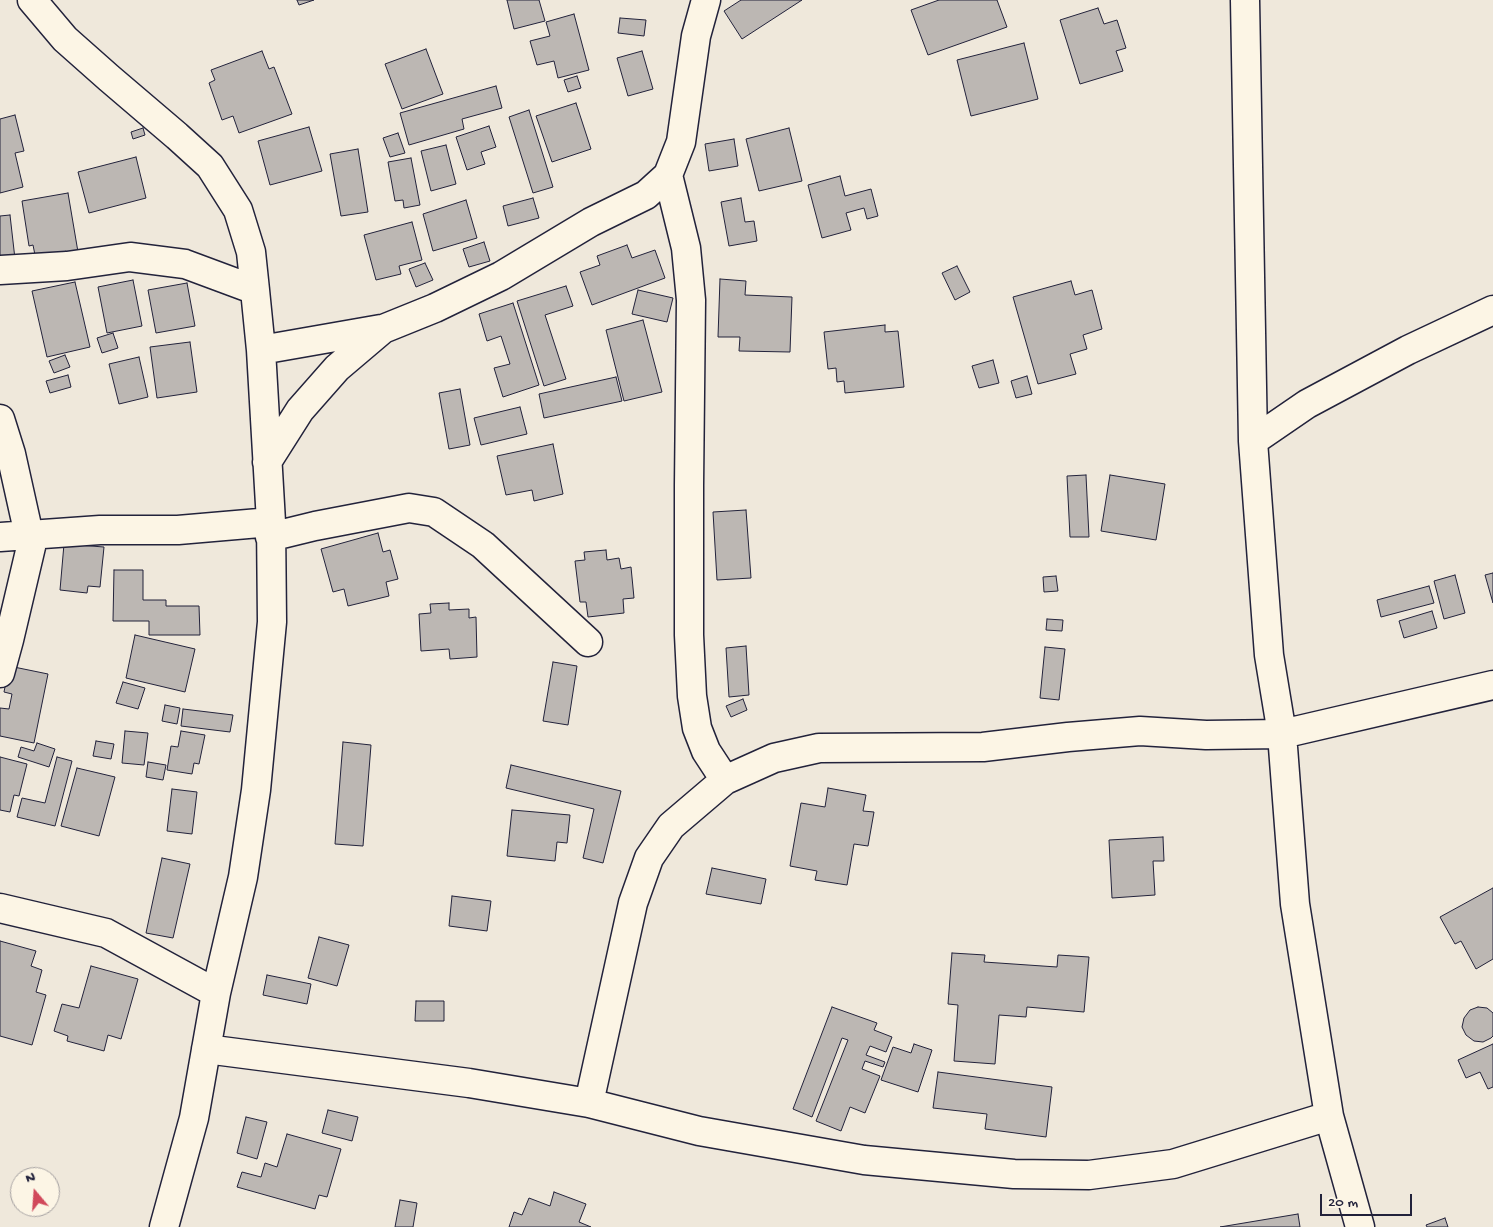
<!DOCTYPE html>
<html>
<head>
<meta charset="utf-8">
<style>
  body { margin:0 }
  #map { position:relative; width:1493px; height:1227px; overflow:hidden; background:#efe8db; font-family:"Gochi Hand",sans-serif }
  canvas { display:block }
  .north { position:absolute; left:10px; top:1167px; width:50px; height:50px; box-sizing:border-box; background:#fcf5e5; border:1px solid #a5a1a1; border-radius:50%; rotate:342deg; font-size:14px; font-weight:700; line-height:20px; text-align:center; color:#22223b }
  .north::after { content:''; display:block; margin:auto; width:18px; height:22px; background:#d1495b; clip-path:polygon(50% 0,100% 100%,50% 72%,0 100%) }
  .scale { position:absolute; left:1320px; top:1194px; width:92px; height:22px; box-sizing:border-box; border:2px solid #22223b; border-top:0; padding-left:6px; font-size:15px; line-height:18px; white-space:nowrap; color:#22223b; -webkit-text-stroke:4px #fcf5e5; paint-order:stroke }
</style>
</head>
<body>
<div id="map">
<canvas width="1493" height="1227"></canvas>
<div class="north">N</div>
<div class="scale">20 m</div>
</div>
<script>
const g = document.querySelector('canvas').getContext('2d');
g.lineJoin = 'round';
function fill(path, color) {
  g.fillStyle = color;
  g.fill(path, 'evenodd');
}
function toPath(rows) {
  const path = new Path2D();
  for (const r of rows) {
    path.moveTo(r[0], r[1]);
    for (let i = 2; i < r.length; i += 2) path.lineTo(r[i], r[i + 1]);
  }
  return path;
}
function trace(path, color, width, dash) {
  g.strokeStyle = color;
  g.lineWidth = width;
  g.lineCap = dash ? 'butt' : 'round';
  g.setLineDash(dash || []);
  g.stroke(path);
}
const building = toPath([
  [297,0,314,0,299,5,297,0],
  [507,0,539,0,545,21,514,29,507,0],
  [741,0,802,0,742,39,724,11,741,0],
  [939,0,997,0,1007,27,928,55,911,10,939,0],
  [1098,8,1104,24,1117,20,1126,48,1116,51,1123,71,1080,84,1060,20,1098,8],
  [574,14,589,70,558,78,554,61,537,65,530,41,550,36,546,22,574,14],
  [620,18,646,20,644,36,618,33,620,18],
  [1024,43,1038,99,971,116,957,60,1024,43],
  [426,49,443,94,402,109,385,64,426,49],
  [262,51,269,69,274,67,292,114,239,133,233,116,222,120,209,83,215,80,211,70,262,51],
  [642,51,653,89,628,96,617,58,642,51],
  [577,76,581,88,568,92,564,80,577,76],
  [496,86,502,108,462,119,464,129,409,145,400,113,496,86],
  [576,103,591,149,552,162,536,116,576,103],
  [529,110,553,187,533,193,509,117,529,110],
  [15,115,24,151,15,153,23,187,0,193,0,119,15,115],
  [489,126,496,147,481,152,485,164,467,170,456,137,489,126],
  [309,127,322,171,270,185,258,141,309,127],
  [143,128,145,135,133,139,131,132,143,128],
  [789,128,802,181,759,191,746,139,789,128],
  [398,133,405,153,390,157,383,138,398,133],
  [734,139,738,166,709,171,705,144,734,139],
  [446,145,456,184,431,191,421,151,446,145],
  [358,149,368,212,341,216,330,154,358,149],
  [136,157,146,198,89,213,78,172,136,157],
  [411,158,420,205,404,208,403,200,395,201,388,162,411,158],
  [840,176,845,196,871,189,878,216,867,219,864,208,846,213,851,230,822,238,808,185,840,176],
  [68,193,78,252,36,260,33,245,29,246,22,201,68,193],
  [533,198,539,218,508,226,503,206,533,198],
  [741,198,745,222,754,221,757,241,729,246,721,202,741,198],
  [466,200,477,238,433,251,423,214,466,200],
  [10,215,15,259,0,261,0,216,10,215],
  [412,222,422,260,399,266,401,274,376,280,364,235,412,222],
  [484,242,490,261,469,267,463,249,484,242],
  [627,245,632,258,655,250,665,278,592,305,580,272,600,265,597,256,627,245],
  [425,263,433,280,416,287,409,269,425,263],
  [957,266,970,292,955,300,942,273,957,266],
  [720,279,746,281,745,295,792,297,790,352,739,351,740,337,718,337,720,279],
  [133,280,142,326,107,333,98,287,133,280],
  [1071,281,1075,295,1092,290,1102,329,1083,335,1087,349,1070,354,1076,374,1038,384,1013,297,1071,281],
  [75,282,90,347,47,357,32,291,75,282],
  [187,283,195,326,156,333,148,290,187,283],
  [566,286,573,306,545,315,566,379,544,386,517,301,566,286],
  [638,290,673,298,667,322,632,314,638,290],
  [513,303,539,385,503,397,494,368,510,364,501,336,487,341,479,314,513,303],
  [643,320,662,392,624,401,606,330,643,320],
  [885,325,885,332,898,331,904,387,845,393,844,381,837,382,836,368,828,369,824,332,885,325],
  [113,333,118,348,102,353,97,338,113,333],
  [190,342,197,392,157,398,150,347,190,342],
  [65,355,70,367,54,373,49,361,65,355],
  [139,357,148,397,119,404,109,364,139,357],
  [993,360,999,383,979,388,972,366,993,360],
  [68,375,71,387,50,393,46,381,68,375],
  [1027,376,1032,394,1016,398,1011,381,1027,376],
  [616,377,622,401,544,418,539,394,616,377],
  [460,389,470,445,449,449,439,393,460,389],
  [520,407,527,434,481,445,474,418,520,407],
  [553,444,563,494,534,501,532,490,506,495,497,456,553,444],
  [1086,475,1089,537,1070,537,1067,476,1086,475],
  [1110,475,1165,484,1156,540,1101,531,1110,475],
  [746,510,751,578,717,580,713,512,746,510],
  [378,533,383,552,390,550,398,579,386,582,389,596,348,606,344,589,333,592,321,549,378,533],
  [64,544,104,547,100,587,88,586,87,593,60,590,64,544],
  [606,550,607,560,619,558,621,569,631,567,634,598,623,599,624,613,588,617,586,602,580,602,575,561,585,560,584,552,606,550],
  [114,570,143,570,143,600,166,600,166,606,199,606,200,635,149,635,149,621,113,621,114,570],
  [1493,573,1493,603,1485,575,1493,573],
  [1455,575,1465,613,1444,619,1434,581,1455,575],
  [1056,576,1058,591,1044,592,1043,577,1056,576],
  [1429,586,1434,603,1381,617,1377,600,1429,586],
  [449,603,449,610,469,609,469,618,476,617,477,657,450,659,449,649,421,651,419,614,431,613,430,604,449,603],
  [1432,611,1437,628,1404,638,1399,621,1432,611],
  [1047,619,1063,620,1062,631,1046,630,1047,619],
  [135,635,195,649,185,692,126,678,135,635],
  [746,646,749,695,729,697,726,648,746,646],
  [1045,647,1065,649,1059,700,1040,698,1045,647],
  [553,662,577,666,568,725,543,721,553,662],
  [9,666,48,674,34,743,0,736,0,708,9,709,12,694,4,692,9,666],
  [123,682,145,688,138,709,116,703,123,682],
  [743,699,747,710,731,717,726,706,743,699],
  [165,705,180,708,177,724,162,721,165,705],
  [183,709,233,715,230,732,181,726,183,709],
  [125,731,148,733,144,765,122,763,125,731],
  [181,731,205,735,199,764,194,763,192,774,167,770,171,746,178,747,181,731],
  [96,741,114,744,111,759,93,756,96,741],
  [343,742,371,745,363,846,335,844,343,742],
  [37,743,55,749,49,767,18,757,21,747,34,751,37,743],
  [0,757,27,764,19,796,14,795,10,812,0,810,0,757],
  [57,757,72,761,55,826,17,817,22,798,45,803,57,757],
  [148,762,166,765,163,780,146,777,148,762],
  [511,765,621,791,603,863,583,858,594,809,506,788,511,765],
  [77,768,115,777,99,836,61,826,77,768],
  [828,788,866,795,863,811,874,812,868,846,854,844,847,885,815,880,817,871,790,866,801,803,825,807,828,788],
  [172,789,197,792,192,834,167,831,172,789],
  [512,810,570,815,567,843,557,842,555,861,507,856,512,810],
  [1163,837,1164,861,1153,861,1155,895,1112,898,1109,840,1163,837],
  [162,858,190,864,173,938,146,933,162,858],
  [712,868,766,879,761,904,706,894,712,868],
  [1493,888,1493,959,1476,969,1461,941,1455,944,1440,917,1493,888],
  [452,896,491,901,487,931,449,926,452,896],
  [319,937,349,945,337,986,308,978,319,937],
  [0,941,36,951,31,966,42,970,36,992,46,995,32,1045,0,1036,0,941],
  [952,953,985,955,984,962,1057,967,1058,955,1089,957,1084,1012,1027,1007,1026,1017,999,1015,995,1064,954,1061,958,1005,948,1004,952,953],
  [91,966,138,979,121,1039,108,1035,104,1051,67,1041,68,1036,54,1031,62,1004,79,1008,91,966],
  [267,975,311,984,307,1004,263,995,267,975],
  [416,1001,444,1001,444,1021,415,1021,416,1001],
  [832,1007,877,1023,874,1030,892,1037,886,1052,870,1046,866,1055,885,1062,883,1067,865,1061,862,1069,880,1076,865,1113,850,1107,841,1131,816,1121,848,1040,842,1038,812,1117,793,1109,832,1007],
  [1478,1007,1487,1008,1493,1013,1493,1036,1491,1038,1483,1042,1474,1041,1466,1035,1462,1027,1464,1018,1470,1010,1478,1007],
  [914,1044,932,1050,918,1092,881,1080,893,1047,911,1053,914,1044],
  [1493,1044,1493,1087,1488,1089,1480,1072,1466,1078,1458,1060,1493,1044],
  [938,1072,1052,1087,1046,1137,985,1129,987,1114,933,1108,938,1072],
  [328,1110,358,1117,352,1141,322,1133,328,1110],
  [246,1117,267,1122,257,1159,237,1153,246,1117],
  [287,1134,341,1149,327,1197,319,1195,315,1209,237,1187,242,1172,261,1177,265,1163,277,1167,287,1134],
  [554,1192,586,1204,579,1222,591,1227,509,1227,514,1212,522,1215,529,1198,550,1206,554,1192],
  [400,1200,417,1203,413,1227,395,1227,400,1200],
  [1298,1214,1300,1227,1220,1227,1298,1214],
  [1445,1218,1448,1227,1427,1227,1426,1225,1445,1218]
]);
fill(building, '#bcb7b3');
trace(building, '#22223b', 1);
const minor = toPath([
  [32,0,65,39,109,78,177,136,210,166,238,210,251,252,255,290,261,350,271,522,272,622,256,790,243,877,216,993,194,1118,164,1227],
  [1245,0,1253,441,1269,655,1282,734,1295,904,1329,1116,1360,1227],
  [668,175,686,248,691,300,689,485,689,635,692,696,697,728,706,751,725,780],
  [0,270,67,266,130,257,185,264,255,290],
  [261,350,381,329],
  [0,419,11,454,29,535],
  [1253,441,1307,404,1408,350,1493,310],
  [267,462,300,410,337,368,383,329,435,308,501,276,591,222,646,195,668,175,681,142,696,36,706,0],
  [0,537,100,530,178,530,271,522],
  [270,537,315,526,409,508,434,512,483,545,588,642],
  [0,673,9,640,34,534],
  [0,908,106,933,216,993],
  [206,1049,469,1083,589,1103,699,1131,864,1160,1014,1174,1089,1175,1173,1164,1329,1116],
  [589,1103,633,903,649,858,671,826,725,780,774,758,819,748,983,747,1068,737,1140,731,1206,735,1282,734,1493,685]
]);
trace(minor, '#22223b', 31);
trace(minor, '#fcf5e5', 28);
</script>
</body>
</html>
